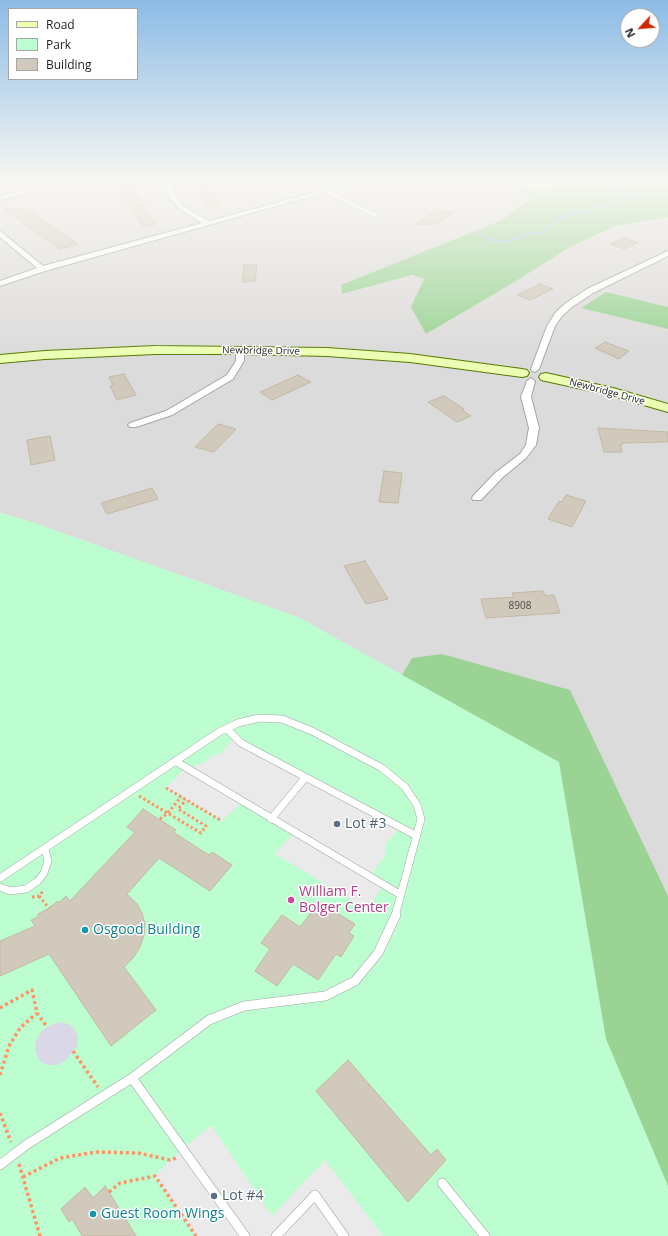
<!DOCTYPE html>
<html>
<head>
<meta charset="utf-8">
<style>
  body { margin:0 }
  #map { position:relative; width:668px; height:1236px; overflow:hidden; background:#f0eee3; font-family:"Open Sans",sans-serif }
  canvas { display:block }
  .legend { position:absolute; left:8px; top:8px; width:130px; height:72px; box-sizing:border-box; background:#fff; border:1px solid #a5a5a5; margin:0; padding:5px 7px; list-style:none; font-size:12px; color:#1e1e1e }
  .legend li { display:flex; align-items:center; gap:8px; height:20px }
  .legend b { width:20px; border:1px solid #a5a5a5 }
  .north { position:absolute; left:620px; top:8px; width:40px; height:40px; box-sizing:border-box; background:#fff; border:1px solid #a5a5a5; border-radius:50%; rotate:244deg; font-size:11px; font-weight:700; line-height:16px; text-align:center; color:#1e1e1e }
  .north::after { content:''; display:block; margin:auto; width:14px; height:18px; background:#cd2900; clip-path:polygon(50% 0,100% 100%,50% 72%,0 100%) }
</style>
</head>
<body>
<div id="map">
<canvas width="668" height="1236"></canvas>
<ul class="legend">
<li><b style="height:5px;background:#ecffb3"></b>Road</li>
<li><b style="height:11px;background:#bcfecf"></b>Park</li>
<li><b style="height:11px;background:#d0c9bc"></b>Building</li>
</ul>
<div class="north">N</div>
</div>
<script>
const g = document.querySelector('canvas').getContext('2d');
g.lineJoin = 'round';
function fill(path, color) {
  g.fillStyle = color;
  g.fill(path, 'evenodd');
}
function toPath(rows) {
  const path = new Path2D();
  for (const r of rows) {
    path.moveTo(r[0], r[1]);
    for (let i = 2; i < r.length; i += 2) path.lineTo(r[i], r[i + 1]);
  }
  return path;
}
function trace(path, color, width, dash) {
  g.strokeStyle = color;
  g.lineWidth = width;
  g.lineCap = dash ? 'butt' : 'round';
  g.setLineDash(dash || []);
  g.stroke(path);
}
function label(font, color, halo, rows, align = 'center') {
  g.font = font + ' "Open Sans",sans-serif';
  g.lineWidth = 3;
  g.setLineDash([]);
  g.textBaseline = 'middle';
  g.strokeStyle = halo;
  g.fillStyle = color;
  for (const [text, x, y, turn = 0] of rows) {
    g.save();
    g.translate(x, y);
    g.rotate((+turn || 0) * Math.PI / 180);
    g.textAlign = isNaN(turn) ? turn : align;
    if (halo) g.strokeText(text, 0, 0);
    g.fillText(text, 0, 0);
    g.restore();
  }
}
fill(toPath([
  [0,182,576,182,548,191,518,189,531,199,502,220,342,285,342,294,413,275,424,279,426,334,513,283,570,247,613,227,668,217,668,307,606,292,582,308,668,329,668,1186,32,522,0,513]
]), '#dcdbdb');
fill(toPath([
  [575,182,668,182,668,217,613,227,570,247,513,283,426,334,411,307,424,279,412,275,342,294,341,285,502,220,531,199,517,189,548,191],
  [606,292,668,307,668,329,581,308],
  [442,654,570,690,668,896,668,1236,390,696,412,658]
]), '#9ad394');
fill(toPath([
  [0,513,32,522,298,617,559,762,606,1039,668,1186,668,1236,0,1236]
]), '#bcfecf');
fill(toPath([
  [236,738,400,827,386,844,386,854,370,876,384,885,367,909,275,854,293,833,242,802,222,821,166,788,185,768,204,763,212,756,222,753,227,745],
  [211,1125,272,1216,325,1160,383,1236,196,1236,155,1176,170,1160]
]), '#eaeaea');
fill(toPath([
  [63,1022,70,1025,75,1030,78,1037,77,1046,66,1060,58,1065,50,1065,42,1063,37,1057,35,1049,36,1041,40,1033,47,1027,55,1023]
]), '#dad7e6');
trace(toPath([
  [591,182,637,195],
  [644,196,668,197],
  [482,235,487,239,506,242,526,235,542,232,561,218,575,212,589,211,596,207,612,205,625,197,645,196]
]), '#a0c6e2', 2.5);
const building = toPath([
  [111,182,134,182,138,196,156,224,143,227,128,203,124,203,111,182],
  [207,182,222,205,211,207,206,204,194,184,207,182],
  [4,209,27,209,78,244,60,249,4,209],
  [436,211,454,212,436,224,414,225,436,211],
  [624,238,638,243,624,249,610,244,624,238],
  [244,265,257,265,255,281,242,282,244,265],
  [540,284,553,289,530,300,517,295,540,284],
  [605,342,629,351,619,359,595,348,605,342],
  [124,374,136,395,117,400,110,386,113,385,109,377,124,374],
  [298,375,311,382,272,400,260,392,298,375],
  [444,396,464,409,462,410,471,416,457,422,428,402,444,396],
  [218,424,236,429,214,452,195,447,218,424],
  [598,428,668,432,668,442,622,443,622,445,620,445,622,452,604,452,598,428],
  [50,436,55,460,31,465,27,440,50,436],
  [384,471,402,473,398,503,379,502,384,471],
  [152,488,158,499,107,514,101,503,152,488],
  [566,495,586,501,572,527,548,519,559,501,562,502,566,495],
  [365,561,388,599,366,604,344,566,365,561],
  [543,591,545,596,554,595,560,613,486,618,481,599,514,597,512,593,543,591],
  [143,809,176,830,173,832,209,855,212,852,232,865,210,891,159,858,127,894,137,904,142,913,145,924,144,935,140,947,133,958,124,967,156,1010,111,1046,49,954,0,976,0,941,35,926,31,920,38,917,38,914,49,908,58,901,59,903,66,896,70,901,135,832,127,827,143,809],
  [319,902,355,924,349,933,354,936,341,957,336,954,318,980,293,964,277,986,255,971,270,949,261,943,282,915,300,927,319,902],
  [348,1060,431,1155,437,1149,446,1160,408,1202,316,1091,348,1060],
  [105,1186,109,1192,136,1236,82,1236,72,1219,69,1222,61,1209,85,1187,93,1198,105,1186]
]);
fill(building, '#d0c9bc');
trace(building, '#c3b8a4', 1);
const laneFar2 = toPath([
  [325,191,377,216]
]);
const laneFar1 = toPath([
  [227,729,241,743,417,836],
  [175,761,401,895],
  [271,819,305,778],
  [0,878,219,732,238,723,259,718,282,719,312,731,382,768,405,787,417,805,421,819,395,916],
  [0,887,10,891,26,889,38,881,44,873,48,861,45,849]
]);
const lane = toPath([
  [132,1078,245,1236],
  [0,1165,26,1145,132,1078,209,1020,244,1006,325,996,355,981,378,953,396,915],
  [442,1183,485,1236],
  [276,1236,315,1195,344,1236]
]);
const street = toPath([
  [163,182,169,182,176,197,184,207,209,221,353,182,362,182,45,271,0,286,0,281,37,268,0,237,0,231,43,266,202,223,180,209,170,198,163,182],
  [26,190,29,192,28,193,0,200,0,196,26,190],
  [668,251,668,256,593,293,572,307,562,316,555,326,539,369,535,372,532,371,531,369,547,326,556,312,566,303,587,289,668,251],
  [240,347,244,350,244,361,233,379,172,415,136,427,130,427,128,425,130,423,166,411,227,375,236,361,236,350,240,347],
  [531,378,535,381,531,397,539,428,536,445,526,458,503,477,481,500,473,500,472,498,473,496,495,473,520,454,526,445,529,428,521,397,527,381,531,378]
]);
const secondary = toPath([
  [155,346,327,348,410,354,522,369,527,370,529,373,527,376,522,377,410,362,327,356,240,354,155,354,45,359,0,363,0,355,45,351,155,346],
  [546,373,613,388,668,404,668,412,605,394,541,380,539,377,541,374,546,373]
]);
trace(laneFar2, '#a5a5a5', 4.5);
trace(laneFar1, '#a5a5a5', 8);
trace(lane, '#a5a5a5', 10);
trace(street, '#a5a5a5', 2);
trace(secondary, '#557b00', 2);
trace(toPath([
  [166,788,222,821],
  [139,796,201,833,206,826,178,809,186,800],
  [160,819,168,813,181,797],
  [39,896,49,908],
  [32,897,39,896,44,890]
]), '#ff9466', 3, [2.5, 2.5]);
trace(toPath([
  [0,1008,32,990,37,1013,47,1027],
  [73,1051,98,1087],
  [0,1075,9,1046,20,1028,37,1013],
  [0,1113,11,1142],
  [19,1164,40,1236],
  [23,1177,60,1158,96,1152,138,1153,170,1160,176,1158],
  [109,1192,120,1183,155,1176,196,1236]
]), '#ff9466', 3.5, [3, 3]);
trace(laneFar2, '#fff', 3.5);
trace(laneFar1, '#fff', 7);
trace(lane, '#fff', 9);
fill(street, '#fff');
fill(secondary, '#ecffb3');
const sky = g.createLinearGradient(0, 0, 0, 355);
sky.addColorStop(0, '#8bbbe6');
sky.addColorStop(0.51, '#f8f7f2');
sky.addColorStop(1, '#f8f7f200');
g.fillStyle = sky;
g.fillRect(0, 0, 668, 355);
for (const [x, y, r, color] of [
  [337,824,4,"#5c6f8a"],
  [291,900,4,"#d1479c"],
  [85,930,4,"#0f9aa8"],
  [214,1196,4,"#5c6f8a"],
  [93,1214,4,"#0f9aa8"]
]) {
  const dot = new Path2D();
  dot.arc(x, y, r, 0, 2 * Math.PI);
  g.fillStyle = color;
  g.fill(dot);
  trace(dot, '#fff', 1.5);
}
label('10px', '#1e1e1e', '#fff', [
  ["Newbridge Drive",261,351,1],
  ["Newbridge Drive",607,392,15]
]);
label('10px', '#4a4946', null, [
  ["8908",520,606]
]);
label('14px', '#4e5e75', '#fff', [
  ["Lot #3",345,824],
  ["Lot #4",222,1196]
], 'left');
label('14px', '#b23c85', '#fff', [
  ["William F.",299,892],
  ["Bolger Center",299,908]
], 'left');
label('14px', '#0d838f', '#fff', [
  ["Osgood Building",93,930],
  ["Guest Room Wings",101,1214]
], 'left');
</script>
</body>
</html>
